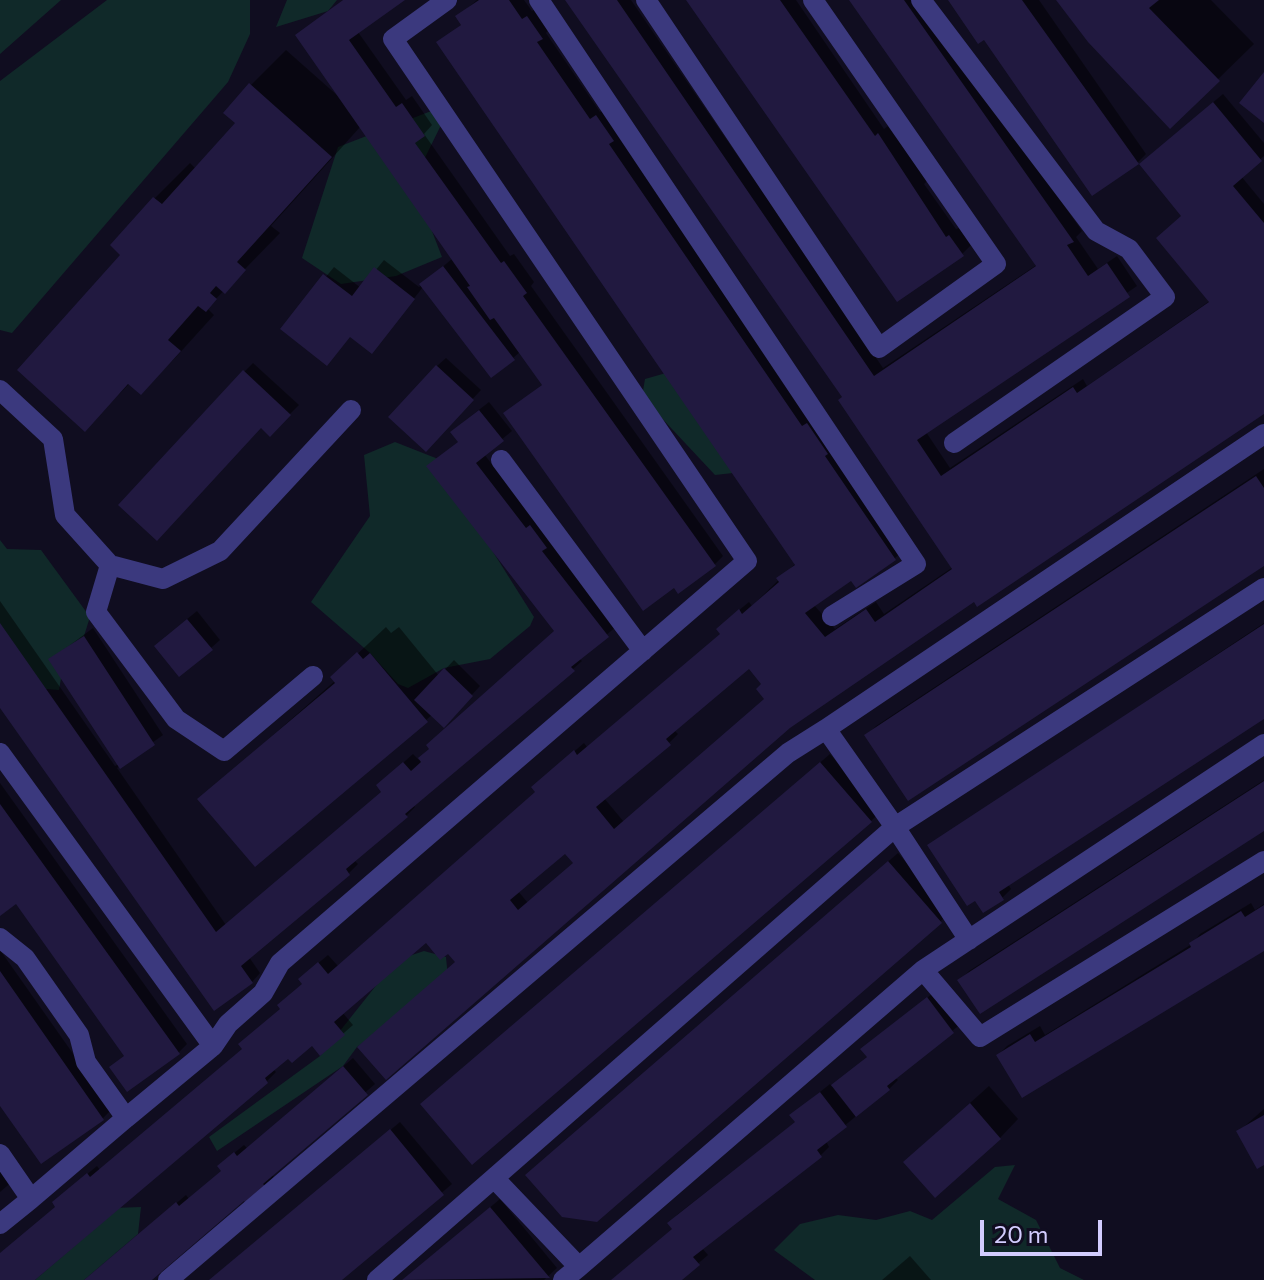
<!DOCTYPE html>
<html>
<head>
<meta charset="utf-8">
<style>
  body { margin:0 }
  #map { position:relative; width:1264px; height:1280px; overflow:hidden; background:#100d20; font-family:Commissioner,sans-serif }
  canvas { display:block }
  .scale { position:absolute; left:980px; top:1220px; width:122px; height:36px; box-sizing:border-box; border:4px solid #d2ccfe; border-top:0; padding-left:10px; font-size:24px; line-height:28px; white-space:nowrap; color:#d2ccfe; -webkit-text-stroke:6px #100d20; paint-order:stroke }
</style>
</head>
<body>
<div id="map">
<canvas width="1264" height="1280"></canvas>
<div class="scale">20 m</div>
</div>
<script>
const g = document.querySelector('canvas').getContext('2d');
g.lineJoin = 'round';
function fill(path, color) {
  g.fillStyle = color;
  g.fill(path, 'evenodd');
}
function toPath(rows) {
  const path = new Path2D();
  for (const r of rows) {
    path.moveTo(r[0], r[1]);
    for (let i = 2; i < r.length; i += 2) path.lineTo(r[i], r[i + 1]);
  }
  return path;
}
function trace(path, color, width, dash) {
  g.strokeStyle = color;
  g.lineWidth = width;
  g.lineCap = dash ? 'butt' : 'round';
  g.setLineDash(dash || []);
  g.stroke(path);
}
fill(toPath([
  [0,0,61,0,0,54],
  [107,0,250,0,250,34,228,82,12,333,0,330,0,81],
  [287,0,337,0,328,11,276,27],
  [439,108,445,117,413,182,442,257,396,276,341,284,302,258,338,147],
  [666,373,742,472,715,475,642,397,645,379],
  [395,442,461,468,466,509,534,617,530,626,490,659,444,668,408,688,398,684,370,653,311,602,370,516,364,455],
  [0,540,7,549,41,550,90,617,84,636,66,650,59,690,21,687,0,676],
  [424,951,446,957,448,978,357,1047,343,1066,217,1151,209,1137,320,1056,390,968,403,958],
  [1015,1165,998,1199,1036,1220,1060,1268,1084,1280,815,1280,774,1250,800,1224,838,1215,876,1220,910,1211,932,1220,995,1167],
  [141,1207,138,1234,84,1280,25,1280,113,1208]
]), '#102929');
fill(toPath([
  [343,0,401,0,358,32,406,100,412,96,432,125,424,134,510,256,514,254,534,282,531,286,723,556,714,565,505,414,543,384,520,352,492,376,423,287,380,342,351,335,283,329,334,267,361,288,384,260,419,287,453,258,361,126,271,226,280,233,207,308,214,315,176,357,141,393,130,383,85,429,123,254,155,198,190,163,196,169,238,123,251,85,286,50,338,96,297,35],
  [477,0,524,0,532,11,537,8,550,28,546,33,600,112,606,108,904,550,895,558,852,579,814,605,835,629,876,602,884,614,953,567,844,396,567,0,631,0,883,368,1038,264,851,0,919,0,1082,231,1076,237,1098,269,1117,256,1137,286,926,432,950,468,1083,379,1087,386,1211,300,1184,216,1150,155,1223,94,1264,143,1264,156,1241,176,1264,204,1264,411,974,599,457,961,449,951,426,940,342,1012,353,1025,321,1053,313,1043,288,1056,273,1069,276,1072,267,1081,35,1280,0,1280,0,1254,57,1206,63,1194,97,1166,100,1170,244,1048,305,983,310,970,328,955,338,966,537,791,542,779,584,743,587,747,722,634,727,620,749,602,752,606,796,563,438,43,462,24,457,17],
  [750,666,764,684,766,698,624,822,604,798,669,743,678,734,674,730],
  [565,851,575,863,528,903,518,891],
  [688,0,796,0,884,129,888,126,927,181,924,184,956,229,959,228,971,245,962,254],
  [950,0,1039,0,1146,154,1137,163,985,37],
  [1058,0,1211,0,1254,44,1170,126],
  [446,358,481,390,434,440,437,366],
  [253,363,299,405,270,434,261,426,244,372],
  [489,402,512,431,484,454,617,626,579,658,582,661,573,669,413,804,415,807,406,816,354,860,358,864,349,873,249,957,260,973,252,982,0,704,0,601,115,766,119,764,50,660,93,628,163,735,117,768,226,925,383,792,387,777,413,754,419,760,557,630,460,441,462,423],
  [1264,469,1264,563,867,735,876,726],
  [197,611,220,640,211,648,165,637],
  [1264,623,1264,716,1008,884,1011,889,1002,898,930,845],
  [386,627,391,633,399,627,439,676,454,660,480,686,444,725,433,714,426,720,200,799,336,680,333,677],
  [830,754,880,812,871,821,431,1096],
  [1264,780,1264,828,960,980,969,971],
  [0,783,187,1044,178,1053,112,1067,126,1055,16,902,0,913],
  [898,853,950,913,596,1220,537,1166],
  [1251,903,1255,910,1264,904,1264,949,1023,1096,998,1055,1007,1046,1040,1026,1045,1035,1192,944,1200,934],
  [0,950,112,1109,103,1118,0,1102],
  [937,990,962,1023,895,1077,898,1080,889,1089,826,1141,829,1147,821,1155,702,1248,708,1255,679,1280,612,1280,674,1228,669,1223,678,1214,797,1121,801,1107,830,1084,832,1087,868,1056,872,1041],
  [353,1058,375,1084,271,1174,274,1177,265,1186,245,1198,149,1280,86,1280,186,1195,189,1199,223,1171,228,1158,244,1145,247,1148],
  [989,1086,1018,1119,1000,1138,924,1144],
  [1264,1109,1264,1163,1238,1132],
  [400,1122,452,1184,339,1280,210,1280],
  [0,1160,14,1180,0,1192],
  [500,1199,557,1268,544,1280,403,1280],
  [910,1256,931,1280,882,1280]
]), '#0007');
fill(toPath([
  [343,0,405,0,349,40,396,107,402,103,425,136,415,143,501,263,504,261,527,293,523,296,716,566,678,594,674,588,643,611,503,413,542,385,494,318,490,320,467,287,470,286,295,35],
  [479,0,509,0,522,19,527,16,543,39,537,42,590,119,596,115,614,141,609,144,802,426,807,423,828,454,825,456,896,560,856,588,851,581,805,613,825,637,866,609,875,622,952,569,838,400,842,397,565,0,617,0,874,376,1036,266,849,0,904,0,1074,242,1067,245,1088,276,1107,263,1130,297,917,440,941,476,1073,387,1077,393,1209,302,1156,238,1181,216,1139,164,1092,196,984,40,978,44,948,0,1022,0,1139,164,1213,102,1262,161,1233,186,1264,223,1264,414,977,607,974,602,790,728,386,1080,357,1047,455,962,448,954,440,960,426,943,334,1022,345,1035,320,1056,312,1046,292,1063,288,1059,265,1078,268,1083,35,1280,0,1280,0,1253,55,1207,52,1202,87,1173,90,1177,242,1049,238,1044,280,1009,277,1005,302,984,298,979,318,962,328,974,535,792,531,787,574,750,577,755,720,634,716,629,739,609,742,614,779,582,776,578,795,565,436,42,461,25,455,16],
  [749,669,761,684,756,689,764,699,614,829,596,807,671,745,666,739],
  [565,854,573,863,518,910,510,900],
  [686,0,780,0,875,136,878,133,946,237,949,235,964,256,897,302],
  [1056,0,1159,0,1149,8,1220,81,1170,129,1088,42],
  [1264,72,1264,123,1239,103],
  [249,83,332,157,237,262,246,270,225,294,216,286,210,293,217,299,206,312,198,306,168,340,181,351,141,395,128,384,85,432,17,370,120,255,110,245,153,197,162,204,235,123,223,113],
  [443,266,515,360,491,378,419,284],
  [374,267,415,299,372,354,350,337,327,366,280,329,323,274,352,296],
  [436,365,474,400,426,452,388,417],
  [243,370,291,415,270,437,261,428,157,541,118,505],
  [479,410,504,441,476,463,526,528,530,525,547,548,542,551,609,637,571,667,575,671,405,814,408,817,346,869,350,875,241,966,253,983,214,1011,0,708,0,623,216,932,381,792,376,785,403,762,411,771,421,762,418,758,429,749,426,745,554,631,426,466,458,442,450,432],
  [1256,476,1264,488,1264,566,908,801,864,735],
  [187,619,213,650,179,677,154,646],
  [1264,624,1264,719,999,892,1004,900,983,913,975,901,967,906,927,845],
  [84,636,155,745,120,769,48,659],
  [357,652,363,659,370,653,428,722,255,867,197,799,335,683,330,677],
  [444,668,473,696,444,728,414,700],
  [820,762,872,822,472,1165,420,1104],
  [1264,781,1264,831,980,1014,957,980],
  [0,804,180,1054,127,1092,109,1067,124,1056,16,904,0,916],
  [888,861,942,923,597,1222,562,1217,525,1175],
  [1264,905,1264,951,1022,1098,996,1055,1030,1034,1035,1042,1191,947,1189,943,1241,911,1245,917],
  [0,971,104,1120,41,1164,0,1106],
  [927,997,954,1033,887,1086,890,1090,856,1117,831,1085,867,1057,860,1049],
  [343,1066,368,1095,263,1184,266,1187,247,1204,244,1201,152,1280,84,1280,176,1202,179,1206,221,1171,217,1166,234,1152,237,1156],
  [820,1092,847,1127,817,1150,822,1157,693,1257,700,1265,682,1280,611,1280,672,1229,667,1223,795,1122,789,1115],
  [970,1103,1001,1139,935,1198,903,1162],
  [1264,1115,1264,1165,1257,1169,1236,1131],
  [390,1129,444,1195,342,1280,209,1280],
  [490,1207,550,1278,402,1280]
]), '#211940');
trace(toPath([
  [539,0,916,564,832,616],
  [646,0,879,348,996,264,813,0],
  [921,0,1096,231,1129,249,1165,297,954,443],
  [0,390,53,439,65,515,110,565,163,579,220,551,351,410],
  [1264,434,826,729,895,827,1264,588],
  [501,460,643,651],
  [110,565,96,612,176,719,224,751,313,676],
  [1264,744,923,970,980,1037,1264,861],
  [0,753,213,1046,126,1118],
  [0,938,25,958,79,1035,86,1062,126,1118,31,1199],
  [923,970,579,1267,494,1178,895,827,969,940],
  [213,1046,228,1024,263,993,280,963,747,561,393,39,447,0],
  [0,1154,31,1199,0,1224],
  [168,1280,788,753,826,729],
  [377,1280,494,1178],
  [563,1280,579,1267]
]), '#3b397e', 20);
</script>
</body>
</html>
